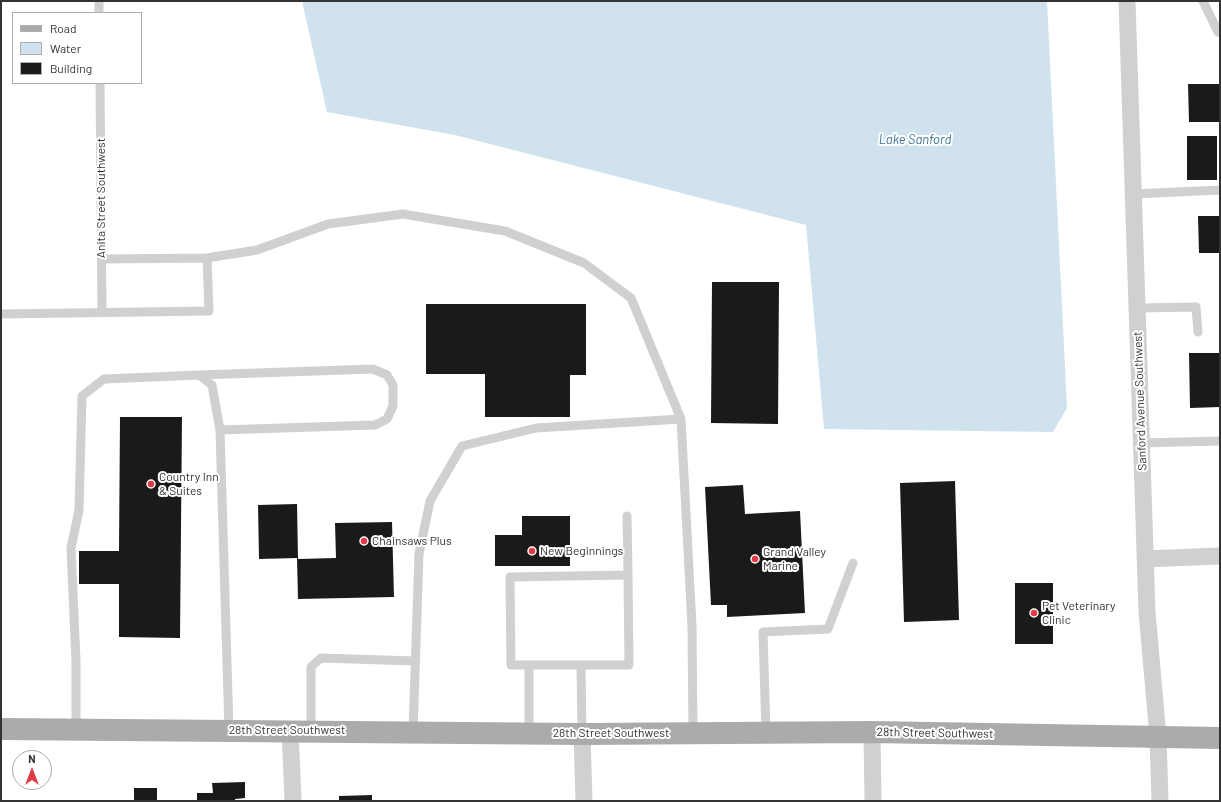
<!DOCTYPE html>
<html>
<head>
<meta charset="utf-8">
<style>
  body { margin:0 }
  #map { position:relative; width:1221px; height:802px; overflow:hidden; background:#fff; font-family:Barlow,sans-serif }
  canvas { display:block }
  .frame { position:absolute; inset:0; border:2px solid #333; pointer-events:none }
  .legend { position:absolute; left:12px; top:12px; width:130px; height:72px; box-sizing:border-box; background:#fff; border:1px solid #adadad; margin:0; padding:5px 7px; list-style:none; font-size:12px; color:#333 }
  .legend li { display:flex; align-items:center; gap:8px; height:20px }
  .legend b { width:20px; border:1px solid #adadad }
  .north { position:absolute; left:12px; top:750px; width:40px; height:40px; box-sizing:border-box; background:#fff; border:1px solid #adadad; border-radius:50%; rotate:0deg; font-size:11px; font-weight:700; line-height:16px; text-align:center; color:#333 }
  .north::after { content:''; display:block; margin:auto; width:14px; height:18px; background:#e63946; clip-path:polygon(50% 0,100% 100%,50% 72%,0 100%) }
</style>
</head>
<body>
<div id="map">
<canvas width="1221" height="802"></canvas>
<div class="frame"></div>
<ul class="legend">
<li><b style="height:5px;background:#ababab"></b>Road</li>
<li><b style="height:11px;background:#cfe2ee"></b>Water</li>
<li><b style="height:11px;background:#1a1a1a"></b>Building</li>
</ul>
<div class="north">N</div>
</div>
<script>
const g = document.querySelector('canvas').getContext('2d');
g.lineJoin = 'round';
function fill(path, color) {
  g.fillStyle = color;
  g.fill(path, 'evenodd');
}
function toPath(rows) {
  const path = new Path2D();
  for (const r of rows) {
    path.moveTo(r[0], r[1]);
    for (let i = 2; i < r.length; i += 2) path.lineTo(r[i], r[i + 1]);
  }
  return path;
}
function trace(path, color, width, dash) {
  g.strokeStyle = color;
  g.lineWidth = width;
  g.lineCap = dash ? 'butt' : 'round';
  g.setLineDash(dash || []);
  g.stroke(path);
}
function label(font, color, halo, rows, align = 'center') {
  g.font = font + ' Barlow,sans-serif';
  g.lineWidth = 4;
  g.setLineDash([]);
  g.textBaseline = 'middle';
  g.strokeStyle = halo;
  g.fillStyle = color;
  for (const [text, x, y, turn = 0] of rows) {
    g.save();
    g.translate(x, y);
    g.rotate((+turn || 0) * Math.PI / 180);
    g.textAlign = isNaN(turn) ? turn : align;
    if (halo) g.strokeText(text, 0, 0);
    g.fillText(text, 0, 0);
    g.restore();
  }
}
fill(toPath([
  [302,1,1047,1,1067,408,1053,432,824,429,806,225,455,135,327,112]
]), '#cfe2ee');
fill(toPath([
  [1188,84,1220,84,1220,122,1189,122],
  [1187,136,1217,136,1217,180,1187,180],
  [1198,216,1220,216,1220,253,1199,253],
  [712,282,779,282,778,424,711,423],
  [426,304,586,304,586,375,570,375,570,417,485,417,485,374,426,374],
  [1189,353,1220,353,1220,407,1190,408],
  [120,417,182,417,180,638,119,637,119,584,79,584,79,551,119,551],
  [955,481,959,620,904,622,900,483],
  [743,485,745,514,800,511,805,613,727,617,727,605,711,605,705,487],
  [297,504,298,559,336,558,335,523,392,522,394,597,298,599,297,558,259,559,258,505],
  [522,516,570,516,570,566,495,566,495,535,522,535],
  [1015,583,1053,583,1053,644,1015,644],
  [245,782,245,798,235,799,235,801,197,801,197,793,213,793,212,783],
  [134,788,157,788,157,801,134,801],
  [372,795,372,801,339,801,339,796]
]), '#1a1a1a');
trace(toPath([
  [99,1,99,13],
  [1203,1,1218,32,1220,33],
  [100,83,102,313],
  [1134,194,1220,190],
  [207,258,257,250,328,224,403,214,505,231,584,263,631,298,681,419,692,626,693,733],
  [1137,308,1196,307,1198,332],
  [1,314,209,311,207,258,102,259],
  [199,375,373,369,387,375,393,385,393,406,387,419,375,425,220,430],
  [1142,443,1220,441],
  [627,516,628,575,629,665,511,665,510,577,628,575],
  [529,665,529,733],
  [581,665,582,734],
  [76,730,76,661,71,548,79,510,82,396,104,379,199,375,212,385,220,430,229,730],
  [311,731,311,667,321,658,415,661],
  [413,732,419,554,430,501,462,446,536,428,681,419],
  [766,733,763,632,828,629,853,563]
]), '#d0d0d0', 9);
trace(toPath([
  [1127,1,1147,612,1158,737,1160,801],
  [1145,559,1220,556],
  [290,730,293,801],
  [872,732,873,801],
  [582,734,584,801]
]), '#d0d0d0', 17);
trace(toPath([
  [1,729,582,734,872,732,1220,738]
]), '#ababab', 22);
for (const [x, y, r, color] of [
  [151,484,4,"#e63946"],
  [364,541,4,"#e63946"],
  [532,551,4,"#e63946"],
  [755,559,4,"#e63946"],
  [1034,613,4,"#e63946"]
]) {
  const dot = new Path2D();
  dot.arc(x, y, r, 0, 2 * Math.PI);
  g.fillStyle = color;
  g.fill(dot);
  trace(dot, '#fff', 1.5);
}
label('12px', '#333', '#fff', [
  ["Anita Street Southwest",101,198,-90],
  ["Sanford Avenue Southwest",1140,401,-92],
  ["28th Street Southwest",287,730],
  ["28th Street Southwest",611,733],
  ["28th Street Southwest",935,733,1]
]);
label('12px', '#333', '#fff', [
  ["Country Inn",159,477],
  ["& Suites",159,491],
  ["Chainsaws Plus",372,541],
  ["New Beginnings",540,551],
  ["Grand Valley",763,552],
  ["Marine",763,566],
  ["Pet Veterinary",1042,606],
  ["Clinic",1042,620]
], 'left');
label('italic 13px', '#3f7597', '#fff', [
  ["Lake Sanford",915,140]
]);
</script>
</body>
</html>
